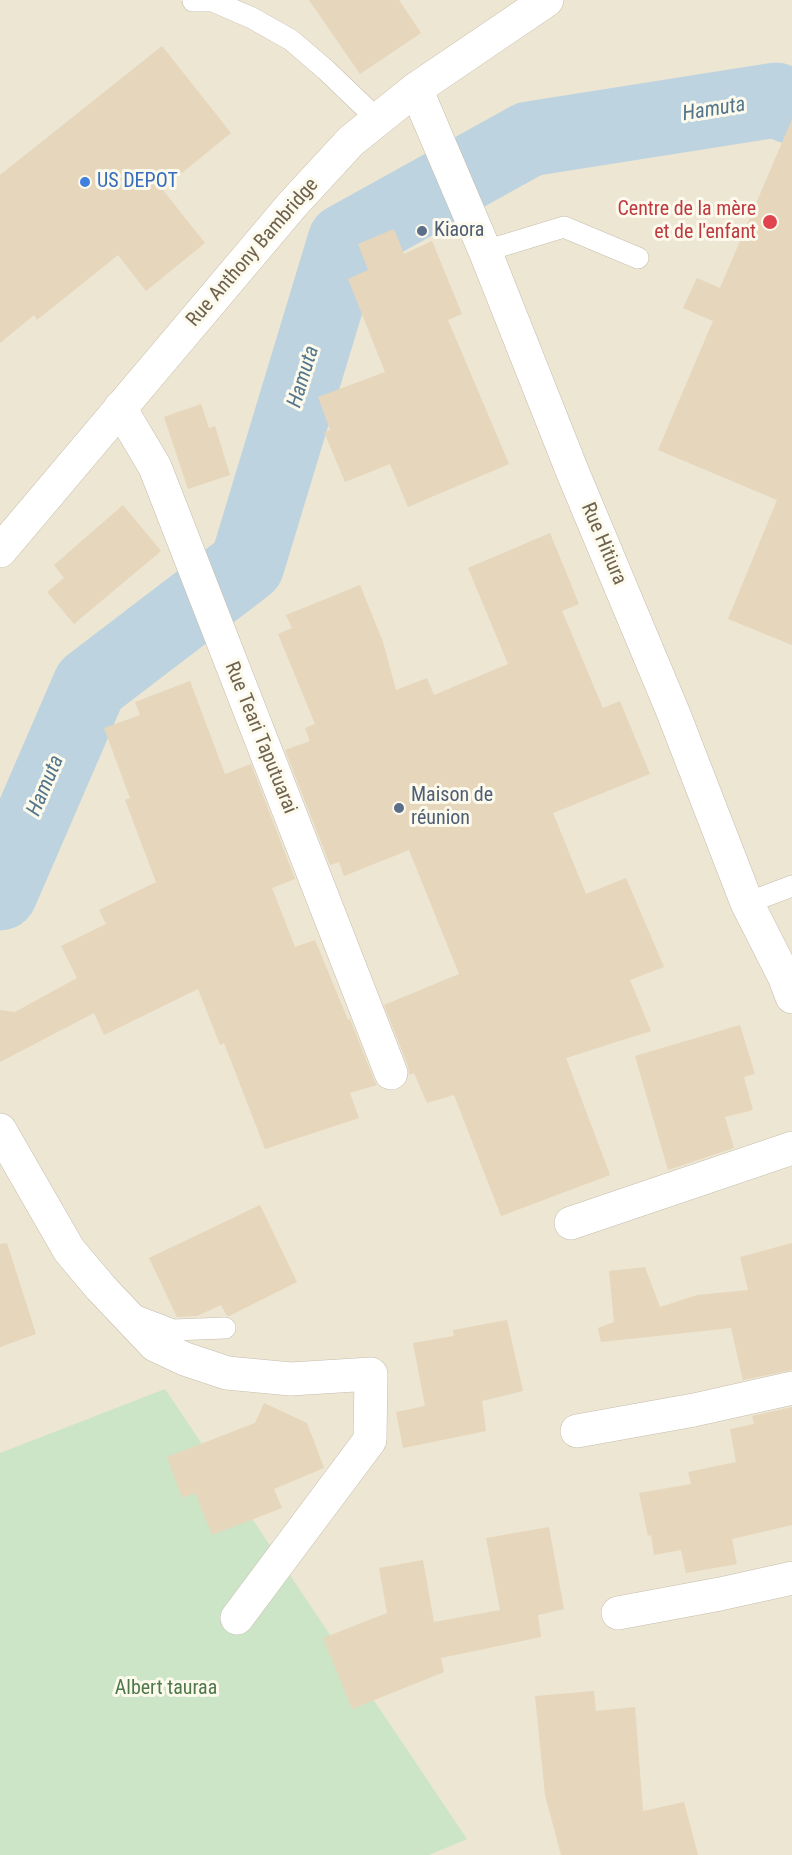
<!DOCTYPE html>
<html>
<head>
<meta charset="utf-8">
<style>
  body { margin:0 }
  canvas { display:block; background:#f9f6e6 }
</style>
</head>
<body>
<canvas width="792" height="1855"></canvas>
<script>
const g = document.querySelector('canvas').getContext('2d');
g.lineJoin = 'round';
function fill(path, color) {
  g.fillStyle = color;
  g.fill(path, 'evenodd');
}
function toPath(rows) {
  const path = new Path2D();
  for (const r of rows) {
    path.moveTo(r[0], r[1]);
    for (let i = 2; i < r.length; i += 2) path.lineTo(r[i], r[i + 1]);
  }
  return path;
}
function trace(path, color, width, dash) {
  g.strokeStyle = color;
  g.lineWidth = width;
  g.lineCap = dash ? 'butt' : 'round';
  g.setLineDash(dash || []);
  g.stroke(path);
}
function label(font, color, halo, rows, align = 'center') {
  g.font = font + ' "Roboto Condensed",sans-serif';
  g.lineWidth = 6;
  g.setLineDash([]);
  g.textBaseline = 'middle';
  g.strokeStyle = halo;
  g.fillStyle = color;
  for (const [text, x, y, turn = 0] of rows) {
    g.save();
    g.translate(x, y);
    g.rotate((+turn || 0) * Math.PI / 180);
    g.textAlign = isNaN(turn) ? turn : align;
    if (halo) g.strokeText(text, 0, 0);
    g.fillText(text, 0, 0);
    g.restore();
  }
}
fill(toPath([
  [0,0,792,0,792,1855,0,1855]
]), '#ede6d3');
fill(toPath([
  [165,1389,467,1839,429,1855,0,1855,0,1453]
]), '#cce5c7');
trace(toPath([
  [0,893,90,685,247,565,345,241,529,139,776,100,792,107]
]), '#bdd3e0', 75);
fill(toPath([
  [309,0,399,0,421,33,360,74],
  [162,46,231,133,162,189,205,243,146,291,118,255,37,320,34,315,0,343,0,175],
  [792,119,792,645,728,619,777,500,658,450,713,321,683,308,697,278,720,288],
  [394,229,404,254,432,241,462,314,448,320,509,464,408,507,390,464,345,482,324,432,330,430,318,397,385,372,348,279,368,270,358,244],
  [201,404,209,428,215,426,230,475,188,489,164,417],
  [123,505,161,551,74,624,47,592,64,578,54,565],
  [550,533,579,604,562,611,603,708,620,701,650,774,553,813,586,894,626,878,664,967,630,980,651,1031,566,1058,610,1175,501,1216,454,1095,427,1103,414,1073,409,1075,408,1066,384,1005,459,974,409,850,344,876,339,862,330,865,285,750,310,741,305,728,315,724,278,634,292,628,286,615,360,585,383,642,396,690,427,678,434,695,508,664,468,568],
  [190,681,225,774,251,764,295,879,272,888,295,947,315,940,348,1020,350,1019,374,1080,377,1085,350,1093,359,1118,265,1149,224,1043,220,1045,198,989,104,1035,94,1013,0,1062,0,1010,15,1012,77,978,61,946,106,924,99,910,156,882,125,800,130,798,104,728,140,715,135,702],
  [740,1025,755,1074,744,1077,753,1110,725,1117,734,1148,668,1170,635,1056],
  [260,1205,297,1282,229,1316,227,1316,221,1305,197,1316,177,1317,149,1258],
  [7,1243,36,1334,0,1347,0,1244],
  [792,1243,792,1370,743,1380,731,1328,601,1342,598,1328,614,1322,609,1271,645,1267,660,1307,697,1295,748,1290,740,1257],
  [507,1320,523,1391,482,1401,486,1431,403,1448,396,1412,425,1406,413,1343,454,1336,453,1330],
  [264,1403,307,1423,324,1468,274,1489,282,1508,212,1535,195,1493,182,1498,167,1457,255,1423],
  [792,1407,792,1525,732,1539,737,1564,686,1573,681,1550,654,1555,651,1535,648,1536,639,1493,691,1484,688,1472,736,1462,730,1429,754,1424,752,1416],
  [549,1527,564,1609,538,1615,541,1637,441,1658,444,1672,352,1709,323,1638,387,1613,379,1568,423,1560,434,1622,500,1610,486,1538],
  [594,1691,596,1711,635,1707,643,1811,684,1802,698,1855,561,1855,545,1795,535,1696]
]), '#e6d6bc');
const service = toPath([
  [193,1,213,1,252,18,291,40,326,70,378,120],
  [485,251,564,227,638,258],
  [747,903,792,886],
  [134,1315,173,1330,225,1328]
]);
const minor = toPath([
  [416,89,485,251,573,473,673,712,747,903,784,976,792,997],
  [120,408,155,467,391,1073],
  [0,1130,69,1250,101,1288,155,1345,185,1359,227,1373,291,1379,371,1374,370,1440,237,1618],
  [571,1223,792,1148],
  [577,1431,694,1410,792,1388],
  [618,1613,720,1594,792,1578]
]);
const secondary = toPath([
  [0,551,292,205,351,141,416,89,547,0]
]);
trace(service, '#c6bdac', 22);
trace(minor, '#c6bdac', 34);
trace(secondary, '#c6bca8', 34);
trace(service, '#fff', 21);
trace(minor, '#fff', 33);
trace(secondary, '#fff', 33);
for (const [x, y, r, color] of [
  [85,182,6,"#3f7fe0"],
  [770,222,8,"#e0444e"],
  [422,231,6,"#5c6f8a"],
  [399,808,6,"#5c6f8a"]
]) {
  const dot = new Path2D();
  dot.arc(x, y, r, 0, 2 * Math.PI);
  g.fillStyle = color;
  g.fill(dot);
  trace(dot, '#fcfaec', 2);
}
label('20px', '#366cbe', '#fcfaec', [
  ["US DEPOT",97,182]
], 'left');
label('20px', '#be3a42', '#fcfaec', [
  ["Centre de la mère",756,210],
  ["et de l'enfant",756,233]
], 'right');
label('20px', '#4e5e75', '#fcfaec', [
  ["Kiaora",434,231],
  ["Maison de",411,796],
  ["réunion",411,819]
], 'left');
label('20px', '#6f614e', '#fcfaec', [
  ["Rue Anthony Bambridge",253,253,-49],
  ["Rue Hitiura",603,544,67],
  ["Rue Teari Taputuarai",260,738,68]
]);
label('20px', '#4f794b', '#fcfaec', [
  ["Albert tauraa",166,1689]
]);
label('italic 21px', '#53768c', '#fcfaec', [
  ["Hamuta",714,110,-9],
  ["Hamuta",304,377,-73],
  ["Hamuta",46,786,-67]
]);
</script>
</body>
</html>
